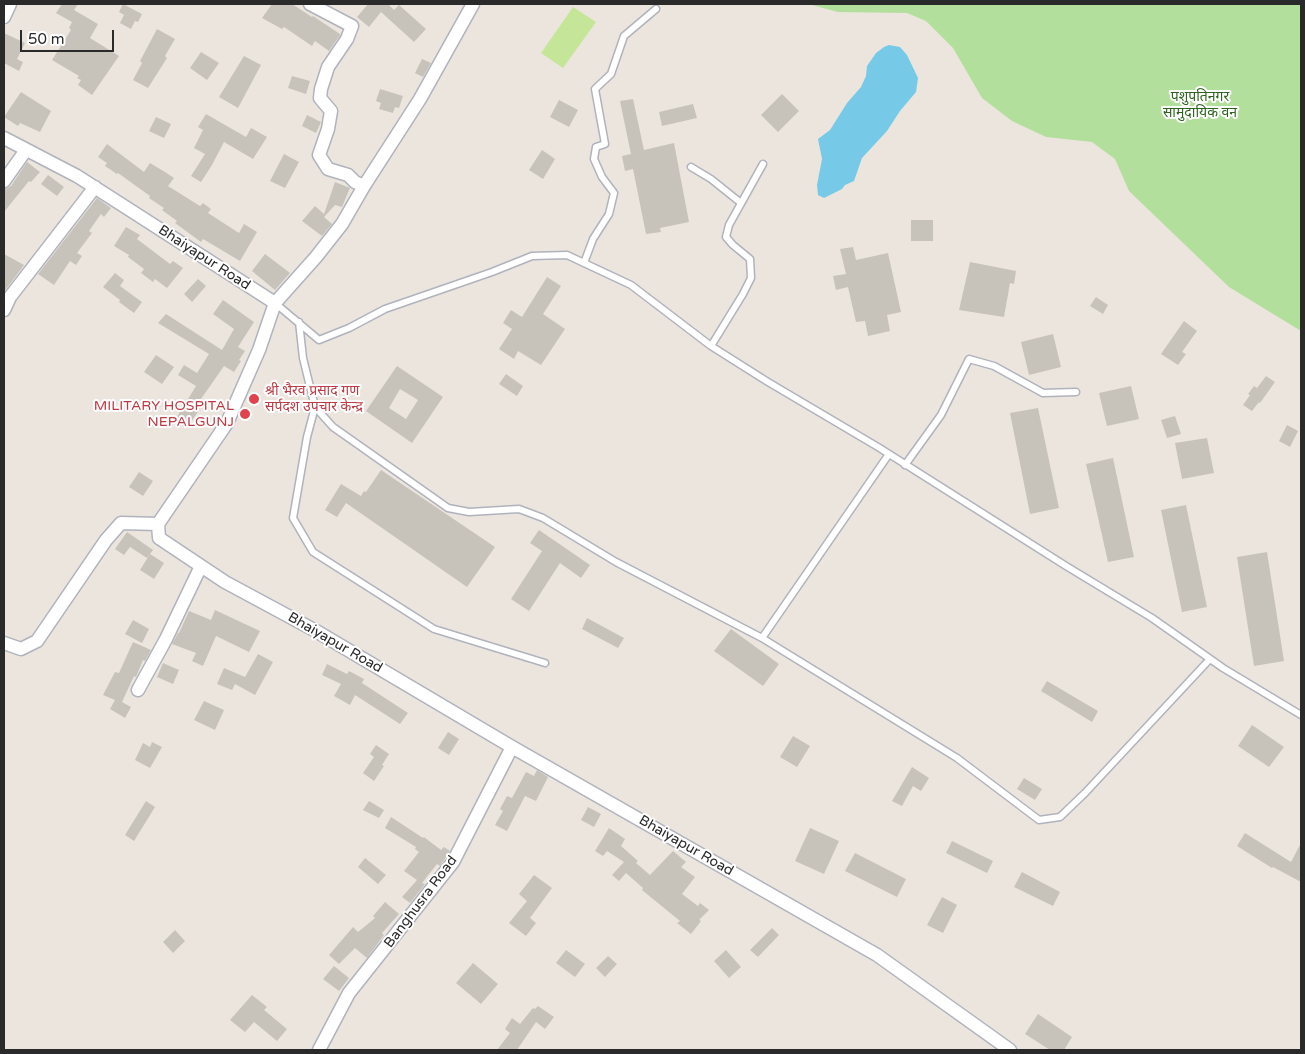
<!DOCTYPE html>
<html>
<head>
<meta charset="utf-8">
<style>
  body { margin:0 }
  #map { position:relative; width:1305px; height:1054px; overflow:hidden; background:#ebe5dd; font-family:"Varela Round",sans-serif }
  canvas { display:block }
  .frame { position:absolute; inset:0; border:5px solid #2a2a2a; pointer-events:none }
  .scale { position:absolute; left:20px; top:30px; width:94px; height:22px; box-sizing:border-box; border:2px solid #2a2a2a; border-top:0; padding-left:6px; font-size:15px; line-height:18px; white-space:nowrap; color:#2a2a2a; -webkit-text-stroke:4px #fff; paint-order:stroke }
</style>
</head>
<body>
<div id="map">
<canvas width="1305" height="1054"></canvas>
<div class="frame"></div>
<div class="scale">50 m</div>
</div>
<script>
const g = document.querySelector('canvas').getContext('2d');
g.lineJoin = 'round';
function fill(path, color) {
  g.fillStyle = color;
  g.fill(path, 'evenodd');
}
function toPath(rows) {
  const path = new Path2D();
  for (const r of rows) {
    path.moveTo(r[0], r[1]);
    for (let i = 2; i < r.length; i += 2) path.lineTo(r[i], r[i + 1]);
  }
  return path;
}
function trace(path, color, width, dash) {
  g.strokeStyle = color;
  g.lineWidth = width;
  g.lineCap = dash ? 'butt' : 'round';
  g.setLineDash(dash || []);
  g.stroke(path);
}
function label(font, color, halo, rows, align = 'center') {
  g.font = font + ' "Varela Round","Noto Sans Devanagari",sans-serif';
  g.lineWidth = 4;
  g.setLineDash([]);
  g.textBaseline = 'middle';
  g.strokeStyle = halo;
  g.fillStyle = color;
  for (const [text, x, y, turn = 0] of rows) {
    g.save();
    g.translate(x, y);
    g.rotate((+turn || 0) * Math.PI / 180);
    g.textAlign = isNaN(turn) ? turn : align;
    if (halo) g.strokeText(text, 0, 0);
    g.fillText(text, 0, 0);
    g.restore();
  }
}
fill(toPath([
  [808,4,1301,4,1301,331,1229,287,1129,191,1115,159,1092,142,1046,137,1012,121,982,98,953,48,926,21,907,13,838,12]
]), '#b3df9c');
fill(toPath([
  [573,7,596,22,563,68,541,53]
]), '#c5e699');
fill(toPath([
  [889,45,900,47,907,55,918,78,916,92,900,111,887,131,862,158,854,181,845,185,842,189,824,198,818,195,817,185,822,159,818,139,830,130,847,103,861,87,866,76,867,66,876,53,884,47]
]), '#76cae8');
fill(toPath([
  [62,4,78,4,74,10,98,24,90,38,119,56,92,95,78,85,81,80,77,78,79,76,52,60,71,30,69,28,72,22,56,13],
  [123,4,142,14,138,22,135,21,131,29,120,23,124,15,119,12],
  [272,4,292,4,312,17,313,16,340,34,340,35,329,51,315,41,312,46,284,27,282,29,262,18],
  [368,4,388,4,394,10,399,5,426,29,414,42,381,12,369,27,357,17],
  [157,29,175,39,165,56,167,58,148,88,133,80,142,63,140,61],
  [4,33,25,43,17,59,23,62,19,71,4,63],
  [201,52,219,63,207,80,190,68],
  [244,56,261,65,238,108,219,97],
  [422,59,431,63,423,77,415,73],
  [292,76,310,81,306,94,288,88],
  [380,89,403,96,399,108,395,107,393,113,379,109,381,103,376,101],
  [21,92,51,111,40,132,20,123,18,126,4,117],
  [782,94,799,111,778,132,761,115],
  [633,99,644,150,674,143,689,222,660,228,661,232,646,234,633,169,625,171,622,156,631,154,620,101],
  [559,100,578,110,569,127,550,117],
  [693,104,697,118,662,126,659,112],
  [206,114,246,137,251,128,267,137,253,159,224,142,212,165,201,182,191,176,205,154,194,148,203,130,198,127],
  [307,115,321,122,316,133,302,126],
  [156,117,171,124,164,138,149,131],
  [107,144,144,172,150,163,165,172,174,178,168,186,200,206,203,203,211,209,208,213,239,233,244,224,257,232,240,261,203,239,201,242,175,223,177,221,162,210,164,208,149,198,150,196,118,173,117,174,105,166,107,163,98,157],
  [542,150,555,159,543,179,529,170],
  [284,154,299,162,285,188,270,181],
  [27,162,40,172,31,182,29,181,4,212,4,189,11,186],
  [48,175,64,187,57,196,41,184],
  [335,182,350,188,342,207,335,205,324,217,332,224,322,236,302,221,315,206,324,214],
  [97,198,111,208,104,217,101,214,89,231,92,233,77,253,82,256,76,265,70,261,54,285,38,274],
  [911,220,933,220,933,241,911,241],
  [126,227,140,235,137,239,170,264,173,261,183,268,167,288,155,279,153,282,141,273,144,269,128,257,129,255,114,246],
  [853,247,856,260,888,253,901,312,887,315,890,331,868,336,865,321,856,322,848,287,836,290,833,276,846,274,840,249],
  [4,254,24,265,4,292],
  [265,254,290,273,275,290,252,271],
  [970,262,1016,271,1014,284,1010,283,1004,317,959,310],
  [115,273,124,280,120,286,142,302,134,313,119,302,120,300,103,287],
  [547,277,561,286,543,314,565,329,541,365,518,351,514,359,499,349,512,329,503,323,511,310,522,317],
  [198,279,206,286,192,302,184,294],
  [1096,297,1108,305,1103,314,1090,306],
  [223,300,254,322,238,347,245,351,239,360,241,361,234,372,224,366,201,399,205,401,187,428,175,420,196,386,178,375,184,365,197,373,209,354,158,323,166,314,222,350,234,329,213,314],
  [1184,321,1197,331,1182,352,1186,354,1178,365,1161,354],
  [1053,334,1061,367,1029,375,1021,342],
  [156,355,174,367,162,384,144,372],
  [397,366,443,397,412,443,366,411],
  [400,389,418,400,406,419,389,408],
  [506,374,523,386,517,396,499,384],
  [1266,376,1275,382,1260,403,1259,402,1252,411,1243,405,1250,395,1248,394,1254,386,1257,388],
  [1131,386,1139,419,1107,426,1099,393],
  [1038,408,1059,508,1030,514,1010,413],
  [1175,416,1181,434,1167,438,1161,420],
  [1287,425,1298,431,1290,447,1279,441],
  [1207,438,1214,473,1182,479,1175,443],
  [1113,458,1134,557,1108,562,1086,464],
  [381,470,495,547,467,587,346,503,337,517,325,510,341,484,361,496,364,491,366,492],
  [139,472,153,481,143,496,129,487],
  [1186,505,1207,607,1182,612,1161,510],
  [539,530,590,565,581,578,560,563,529,611,511,599,542,551,530,543],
  [127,532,153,550,147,558,130,547,124,555,115,549],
  [1267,552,1284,661,1254,666,1237,557],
  [150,554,164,563,154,579,140,570],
  [215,610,260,631,249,652,216,636,203,666,192,661,196,653,172,644,178,633,179,633,189,611,211,620],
  [587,618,624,638,618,648,582,629],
  [133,620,149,629,142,643,125,634],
  [731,629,779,664,763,686,714,651],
  [133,642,151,650,145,661,143,660,136,677,134,676,122,702,131,707,125,718,110,709,115,700,103,695,115,672,119,673],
  [258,654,273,662,255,695,235,684,232,690,217,684,224,668,245,677],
  [163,663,179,670,173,684,157,677],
  [327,664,347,674,349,671,364,679,362,683,408,713,400,724,355,695,350,705,334,696,341,684,322,675],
  [1047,681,1098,711,1092,722,1041,691],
  [204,701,224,710,215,730,194,720],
  [1252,725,1284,747,1269,767,1238,746],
  [448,732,459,739,449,755,438,748],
  [793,736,810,746,797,767,780,757],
  [152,742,162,747,150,768,135,760,143,743,150,747],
  [376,745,389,754,382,765,384,766,374,781,363,773,374,757,370,754],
  [912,767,929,778,921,791,913,786,902,806,892,801],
  [537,770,548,777,536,801,525,796,507,831,495,825,503,811,500,809,507,796,512,798,526,772,534,776],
  [1024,778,1042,789,1035,800,1017,789],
  [146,801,155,807,134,841,125,835],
  [369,801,384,810,379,818,363,810],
  [588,807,601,814,594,827,581,820],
  [391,817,423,838,424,837,441,850,444,847,450,851,440,866,437,864,422,883,425,884,410,903,402,897,417,880,404,871,419,852,415,849,416,847,385,828],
  [609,828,625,839,621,846,638,861,636,863,650,875,673,851,686,862,681,867,695,877,682,894,698,906,700,903,709,910,699,920,701,921,691,934,677,923,680,921,642,890,643,888,626,873,619,881,612,875,624,862,607,851,603,856,595,851],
  [810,828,839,841,824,874,795,861],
  [1245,833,1291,862,1301,843,1301,882,1273,867,1272,868,1237,846],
  [952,841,993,861,987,873,946,853],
  [855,853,906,879,897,897,845,871],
  [365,858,386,875,378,884,358,867],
  [1022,872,1060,892,1053,906,1014,887],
  [534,875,552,888,530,918,536,923,526,936,509,923,527,901,519,894],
  [942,897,957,905,943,933,927,925],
  [385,902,399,914,382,933,384,935,367,958,355,948,339,964,329,955,353,927,358,932,375,918,373,916],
  [772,928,779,935,758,957,750,950],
  [175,930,185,941,173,953,163,942],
  [566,950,585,964,575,977,556,963],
  [726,950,741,967,729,978,714,961],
  [608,956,617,964,605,977,596,968],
  [473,963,498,984,481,1004,456,983],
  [334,966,349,978,339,991,323,979],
  [252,995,267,1007,264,1010,287,1029,277,1041,254,1022,245,1032,230,1020],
  [538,1006,554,1017,545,1029,536,1022,517,1050,497,1050,510,1033,505,1029,512,1018,520,1024,533,1008,535,1009],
  [1038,1014,1072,1037,1064,1050,1050,1050,1025,1034]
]), '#c7c3bb');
const service = toPath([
  [691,167,711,179,741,203],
  [584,263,593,239,609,214,614,193,602,177,594,159,596,147,605,144,595,89,611,74,624,36,656,9],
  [275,303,319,340,349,328,385,309,492,272,532,256,567,255,631,285,711,346,768,382,878,447,1066,566,1152,618,1223,668,1301,715],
  [299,322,303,358,315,407,333,427,448,508,469,512,519,509,543,518,616,562,762,638],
  [711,346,743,294,751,278,750,259,733,245,726,237,729,225,763,164],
  [315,407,307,437,293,518,313,552,434,629,545,663],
  [889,454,762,638,957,758,1039,820,1060,817,1085,793,1210,659],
  [905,465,941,415,969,359,994,366,1043,393,1076,392]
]);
const minor = toPath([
  [310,4,352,26,347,39,328,67,321,89,320,98,331,111,328,129,319,155,328,169,348,175,355,182,364,186],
  [4,17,10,4],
  [4,138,77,176,275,303,259,350,227,423,158,524,159,538,225,582,316,631,512,747,877,955,1010,1050],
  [4,181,26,150],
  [275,303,316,257,342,224,364,186,420,99,473,4],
  [4,310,10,297,95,187],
  [4,643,21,649,37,641,106,540,121,523,158,524],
  [138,690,166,639,201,566],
  [319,1050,349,993,453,862,512,747]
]);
trace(service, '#b0b3bd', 9);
trace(minor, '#b0b3bd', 15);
trace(service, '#fff', 6);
trace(minor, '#fff', 12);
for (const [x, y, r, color] of [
  [254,399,6,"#e0444e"],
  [245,414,6,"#e0444e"]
]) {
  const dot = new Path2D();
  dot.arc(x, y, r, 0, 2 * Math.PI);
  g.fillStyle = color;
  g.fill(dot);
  trace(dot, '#fff', 2);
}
label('14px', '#2d631e', '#fff', [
  ["पशुपतिनगर",1200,97],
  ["सामुदायिक वन",1200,113]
]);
label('14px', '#2a2a2a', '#fff', [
  ["Bhaiyapur Road",204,258,33],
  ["Bhaiyapur Road",335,643,30],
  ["Bhaiyapur Road",686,846,30],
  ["Banghusra Road",421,902,-53]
]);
label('14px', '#be3a42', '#fff', [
  ["श्री भैरव प्रसाद गण",265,391],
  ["सर्पदश उपचार केन्द्र",265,407],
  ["MILITARY HOSPITAL",234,406,"right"],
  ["NEPALGUNJ",234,422,"right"]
], 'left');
</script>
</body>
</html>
